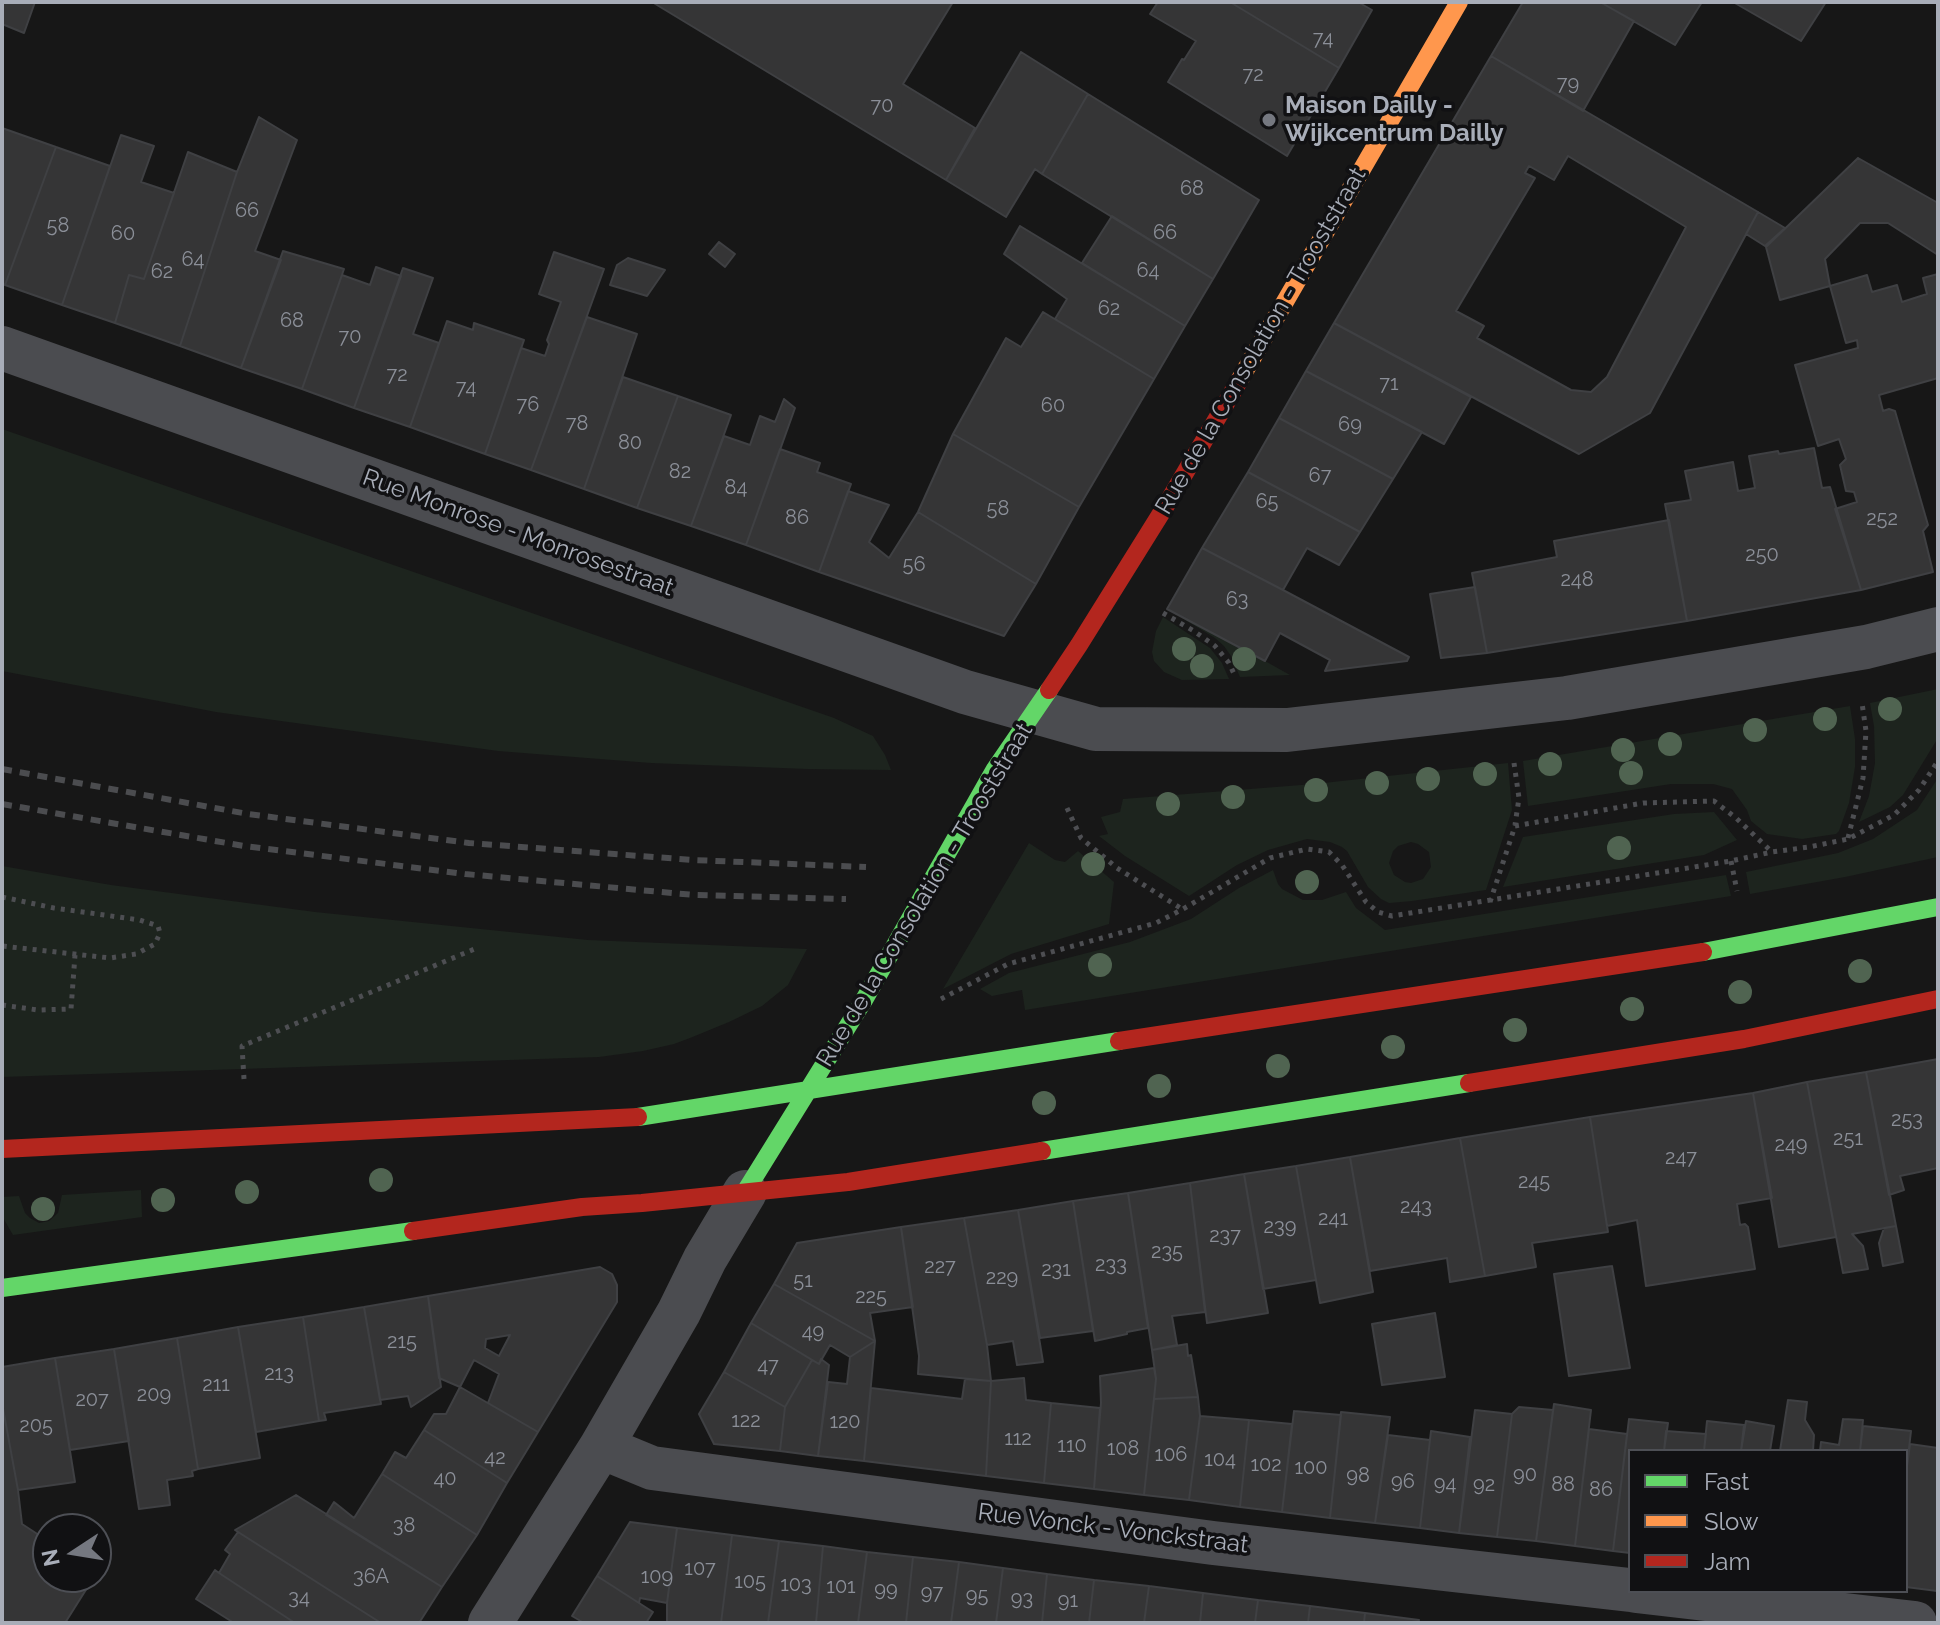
<!DOCTYPE html>
<html>
<head>
<meta charset="utf-8">
<style>
  body { margin:0 }
  #map { position:relative; width:1940px; height:1625px; overflow:hidden; background:#171717; font-family:Raleway,sans-serif }
  canvas { display:block }
  .frame { position:absolute; inset:0; border:4px solid #a8adb8; pointer-events:none }
  .legend { position:absolute; left:1628px; top:1449px; width:280px; height:144px; box-sizing:border-box; background:#111113; border:2px solid #4d4f55; margin:0; padding:10px 14px; list-style:none; font-size:24px; color:#a8adb8 }
  .legend li { display:flex; align-items:center; gap:16px; height:40px }
  .legend b { width:40px; border:2px solid #4d4f55 }
  .north { position:absolute; left:32px; top:1513px; width:80px; height:80px; box-sizing:border-box; background:#111113; border:2px solid #4d4f55; border-radius:50%; rotate:258deg; font-size:22px; font-weight:700; line-height:32px; text-align:center; color:#a8adb8 }
  .north::after { content:''; display:block; margin:auto; width:28px; height:36px; background:#757880; clip-path:polygon(50% 0,100% 100%,50% 72%,0 100%) }
</style>
</head>
<body>
<div id="map">
<canvas width="1940" height="1625"></canvas>
<div class="frame"></div>
<ul class="legend">
<li><b style="height:10px;background:#63d668"></b>Fast</li>
<li><b style="height:10px;background:#ff974d"></b>Slow</li>
<li><b style="height:10px;background:#b3261e"></b>Jam</li>
</ul>
<div class="north">N</div>
</div>
<script>
const g = document.querySelector('canvas').getContext('2d');
g.lineJoin = 'round';
function fill(path, color) {
  g.fillStyle = color;
  g.fill(path, 'evenodd');
}
function toPath(rows) {
  const path = new Path2D();
  for (const r of rows) {
    path.moveTo(r[0], r[1]);
    for (let i = 2; i < r.length; i += 2) path.lineTo(r[i], r[i + 1]);
  }
  return path;
}
function trace(path, color, width, dash) {
  g.strokeStyle = color;
  g.lineWidth = width;
  g.lineCap = dash ? 'butt' : 'round';
  g.setLineDash(dash || []);
  g.stroke(path);
}
function label(font, color, halo, rows, align = 'center') {
  g.font = font + ' Raleway,sans-serif';
  g.lineWidth = 7;
  g.setLineDash([]);
  g.textBaseline = 'middle';
  g.strokeStyle = halo;
  g.fillStyle = color;
  for (const [text, x, y, turn = 0] of rows) {
    g.save();
    g.translate(x, y);
    g.rotate((+turn || 0) * Math.PI / 180);
    g.textAlign = isNaN(turn) ? turn : align;
    if (halo) g.strokeText(text, 0, 0);
    g.fillText(text, 0, 0);
    g.restore();
  }
}
fill(toPath([
  [2,429,834,718,873,736,885,755,891,770,808,769,651,763,498,751,216,712,2,671],
  [1167,609,1265,661,1290,675,1240,677,1231,656,1224,646,1215,638],
  [1163,617,1210,648,1222,663,1229,679,1182,680,1164,672,1154,661,1152,652,1156,631],
  [1938,689,1938,738,1903,795,1890,807,1859,822,1869,796,1875,763,1874,726,1870,703],
  [1850,706,1855,739,1855,767,1849,803,1839,831,1836,834,1802,839,1767,834,1751,821,1747,810,1732,789,1713,784,1671,784,1528,806,1523,761],
  [1508,763,1512,810,1486,890,1412,901,1389,903,1381,899,1368,887,1347,851,1342,847,1330,842,1307,839,1268,850,1237,865,1189,896,1125,856,1099,836,1108,834,1101,817,1120,812,1123,799,1314,784],
  [1411,842,1418,844,1429,852,1431,867,1423,879,1411,883,1405,882,1394,875,1389,863,1393,851,1398,846],
  [1938,778,1938,857,1845,877,1750,894,1746,872,1838,853,1873,839,1917,810],
  [1714,812,1737,840,1704,855,1503,887,1523,837,1674,814],
  [1029,843,1055,860,1065,862,1078,851,1114,882,1109,924,1011,954,943,989],
  [2,866,111,885,315,912,588,940,807,949,788,985,762,1006,729,1022,690,1038,674,1044,643,1051,599,1057,2,1077],
  [1273,870,1278,884,1282,889,1303,900,1322,900,1346,892,1356,908,1385,930,1726,875,1731,896,1025,1010,1022,990,992,996,980,989,1009,973,1130,942,1191,919,1239,888],
  [141,1190,142,1217,13,1235,2,1216,2,1197,19,1196,25,1213,30,1218,39,1223,49,1221,58,1213,62,1195]
]), '#1d241e');
const building = toPath([
  [2,2,35,2,24,33,2,24,2,2],
  [652,2,953,2,903,84,975,128,946,180,652,2],
  [1158,2,1230,2,1339,68,1287,156,1168,82,1182,59,1184,60,1196,41,1150,14,1158,2],
  [1230,2,1358,2,1372,10,1339,68,1230,2],
  [1523,2,1600,2,1634,21,1583,111,1491,56,1523,2],
  [1600,2,1702,2,1675,45,1600,2],
  [1733,2,1826,2,1801,41,1733,2],
  [1021,52,1088,94,1042,174,1035,169,1006,217,946,180,1021,52],
  [1491,56,1758,212,1650,413,1579,454,1334,323,1491,56],
  [1568,156,1686,227,1607,377,1591,392,1571,390,1477,338,1484,326,1456,311,1535,178,1525,173,1529,166,1554,180,1568,156],
  [1088,94,1259,200,1213,279,1042,174,1088,94],
  [259,117,297,140,255,251,281,260,241,368,180,346,237,172,259,117],
  [2,128,56,147,5,285,2,284,2,128],
  [121,135,154,146,141,182,174,193,144,279,129,275,115,323,62,305,121,135],
  [56,147,110,166,62,305,5,285,56,147],
  [188,152,237,172,180,346,115,323,129,275,144,279,188,152],
  [1858,158,1938,203,1938,255,1888,223,1860,223,1825,259,1830,286,1780,300,1766,247,1858,158],
  [1758,212,1785,228,1765,246,1746,234,1758,212],
  [1112,216,1213,279,1185,326,1082,263,1112,216],
  [1020,226,1185,326,1154,379,1055,319,1067,299,1004,254,1020,226],
  [719,242,735,254,725,267,709,254,719,242],
  [283,251,344,269,302,389,241,368,283,251],
  [554,252,604,269,531,470,485,454,521,348,545,356,549,344,547,340,561,302,539,294,554,252],
  [628,258,665,270,647,296,610,285,617,265,628,258],
  [376,267,401,276,354,408,302,389,342,275,370,285,376,267],
  [403,268,433,278,413,334,439,343,410,427,354,408,403,268],
  [1938,274,1938,378,1879,395,1883,411,1889,409,1895,411,1928,525,1923,531,1933,572,1861,590,1835,509,1857,502,1854,492,1846,491,1840,465,1846,459,1839,439,1818,446,1795,365,1858,348,1857,340,1846,343,1830,286,1867,275,1872,292,1897,285,1902,302,1927,294,1923,278,1938,274],
  [1043,312,1154,379,1079,507,953,434,1006,338,1021,347,1043,312],
  [587,317,637,334,584,489,531,470,587,317],
  [447,321,473,330,474,323,524,340,485,454,410,427,447,321],
  [1334,323,1471,397,1444,444,1306,371,1334,323],
  [1306,371,1422,432,1393,479,1279,418,1306,371],
  [623,377,678,396,637,508,584,489,623,377],
  [678,396,731,415,691,526,637,508,678,396],
  [784,399,795,408,746,545,691,526,724,436,750,445,760,416,775,422,784,399],
  [1279,418,1393,479,1360,532,1248,472,1279,418],
  [953,434,1079,507,1036,584,918,512,953,434],
  [1814,448,1822,488,1830,487,1861,590,1687,621,1665,504,1691,500,1685,471,1733,462,1738,491,1755,488,1749,456,1778,451,1779,454,1814,448],
  [780,449,820,463,817,472,851,484,819,572,746,545,780,449],
  [1248,472,1360,532,1339,565,1307,548,1283,590,1202,548,1248,472],
  [848,491,889,505,869,542,889,558,918,512,1036,584,1004,636,819,572,848,491],
  [1669,520,1687,621,1487,653,1472,573,1557,557,1554,541,1669,520],
  [1202,548,1283,590,1409,657,1407,661,1325,671,1330,660,1280,633,1265,661,1167,609,1202,548],
  [1475,587,1487,653,1441,658,1430,594,1475,587],
  [1938,1059,1938,1168,1900,1176,1904,1190,1889,1195,1866,1072,1938,1059],
  [1866,1072,1896,1226,1852,1234,1863,1246,1868,1269,1843,1273,1807,1082,1866,1072],
  [1807,1082,1836,1237,1779,1247,1753,1093,1807,1082],
  [1753,1093,1772,1198,1737,1204,1740,1225,1745,1224,1748,1227,1755,1269,1646,1286,1637,1220,1607,1226,1590,1117,1753,1093],
  [1590,1117,1608,1232,1532,1243,1536,1267,1485,1276,1460,1138,1590,1117],
  [1460,1138,1485,1276,1450,1282,1447,1258,1370,1271,1350,1157,1460,1138],
  [1350,1157,1373,1292,1320,1303,1296,1166,1350,1157],
  [1296,1166,1316,1280,1263,1289,1244,1174,1296,1166],
  [1244,1174,1268,1313,1207,1323,1190,1183,1244,1174],
  [1190,1183,1205,1312,1172,1316,1177,1345,1152,1350,1128,1193,1190,1183],
  [1128,1193,1148,1328,1127,1332,1127,1334,1095,1341,1073,1201,1128,1193],
  [1073,1201,1093,1331,1040,1338,1018,1210,1073,1201],
  [1018,1210,1043,1362,1017,1365,1013,1341,987,1345,964,1218,1018,1210],
  [964,1218,987,1345,991,1381,918,1374,919,1356,901,1227,964,1218],
  [1896,1226,1903,1262,1883,1266,1879,1243,1884,1228,1896,1226],
  [901,1227,913,1307,870,1313,875,1341,774,1284,797,1243,901,1227],
  [1612,1266,1630,1368,1569,1376,1554,1274,1612,1266],
  [600,1267,612,1274,617,1285,617,1302,538,1432,488,1403,499,1374,474,1360,460,1387,439,1378,428,1296,600,1267],
  [510,1335,499,1356,485,1348,486,1339,510,1335],
  [774,1284,875,1341,850,1357,830,1345,819,1364,751,1323,774,1284],
  [428,1296,441,1387,411,1407,408,1396,380,1400,364,1307,428,1296],
  [364,1307,381,1404,324,1413,326,1420,319,1421,303,1317,364,1307],
  [1435,1313,1445,1377,1382,1385,1372,1324,1435,1313],
  [303,1317,319,1421,256,1432,238,1327,303,1317],
  [751,1323,812,1360,785,1407,724,1372,751,1323],
  [238,1327,260,1458,198,1469,177,1338,238,1327],
  [177,1338,198,1469,192,1471,193,1476,167,1480,170,1505,139,1509,114,1349,177,1338],
  [875,1341,864,1461,818,1456,828,1382,847,1384,850,1357,875,1341],
  [1187,1344,1188,1356,1191,1355,1198,1397,1154,1399,1156,1379,1152,1350,1187,1344],
  [114,1349,129,1441,70,1450,55,1358,114,1349],
  [55,1358,75,1482,18,1490,2,1403,2,1367,55,1358],
  [821,1359,829,1365,818,1456,780,1451,785,1407,812,1360,819,1364,821,1359],
  [1154,1368,1156,1379,1144,1495,1094,1489,1101,1403,1100,1376,1154,1368],
  [724,1372,785,1407,780,1451,714,1444,699,1414,724,1372],
  [1024,1378,1026,1400,1051,1403,1044,1483,986,1476,991,1381,1024,1378],
  [965,1379,991,1381,986,1476,864,1461,871,1388,962,1399,965,1379],
  [460,1387,538,1432,507,1483,424,1430,434,1414,446,1414,460,1387],
  [1198,1397,1200,1416,1189,1500,1144,1495,1154,1399,1198,1397],
  [1788,1400,1807,1402,1805,1420,1814,1435,1813,1451,1780,1451,1788,1400],
  [2,1403,18,1490,22,1524,48,1541,48,1577,94,1577,65,1623,2,1623,2,1403],
  [1051,1403,1100,1408,1094,1489,1044,1483,1051,1403],
  [1554,1404,1591,1410,1575,1546,1536,1541,1554,1404],
  [1519,1407,1553,1410,1536,1541,1497,1537,1512,1414,1519,1407],
  [1475,1410,1512,1414,1497,1537,1459,1533,1475,1410],
  [1294,1411,1341,1415,1330,1518,1282,1512,1294,1411],
  [1341,1412,1390,1417,1375,1523,1330,1518,1341,1412],
  [1200,1416,1249,1420,1240,1507,1189,1500,1200,1416],
  [1629,1419,1668,1423,1664,1451,1630,1451,1630,1553,1613,1551,1629,1419],
  [1843,1419,1863,1420,1860,1451,1820,1451,1821,1442,1839,1445,1843,1419],
  [1249,1420,1292,1424,1282,1512,1240,1507,1249,1420],
  [1707,1421,1744,1425,1741,1451,1704,1451,1707,1421],
  [1746,1421,1774,1426,1770,1451,1741,1451,1746,1421],
  [1863,1426,1911,1431,1906,1474,1906,1451,1860,1451,1863,1426],
  [1589,1429,1627,1434,1613,1551,1575,1546,1589,1429],
  [424,1430,507,1483,477,1535,382,1474,395,1452,406,1458,424,1430],
  [1431,1431,1470,1437,1459,1533,1420,1528,1431,1431],
  [1666,1431,1706,1434,1704,1451,1664,1451,1666,1431],
  [1388,1435,1430,1440,1420,1528,1375,1523,1388,1435],
  [1910,1444,1938,1448,1937,1591,1906,1587,1906,1474,1910,1444],
  [382,1474,477,1535,442,1587,326,1515,334,1502,354,1518,382,1474],
  [296,1495,442,1587,419,1623,381,1623,235,1530,296,1495],
  [630,1522,677,1528,667,1603,640,1598,639,1603,597,1576,630,1522],
  [677,1528,732,1535,721,1623,667,1623,667,1603,677,1528],
  [238,1532,381,1623,295,1623,219,1573,230,1554,225,1550,238,1532],
  [732,1535,779,1541,768,1623,721,1623,732,1535],
  [779,1541,823,1546,816,1623,768,1623,779,1541],
  [823,1546,867,1552,858,1623,816,1623,823,1546],
  [867,1552,913,1557,906,1623,858,1623,867,1552],
  [913,1557,959,1562,951,1623,906,1623,913,1557],
  [959,1562,1003,1568,996,1623,951,1623,959,1562],
  [1003,1568,1047,1574,1042,1623,996,1623,1003,1568],
  [215,1570,219,1573,295,1623,234,1623,196,1599,215,1570],
  [1047,1574,1094,1580,1089,1623,1042,1623,1047,1574],
  [597,1576,653,1612,646,1623,584,1623,572,1616,597,1576],
  [1094,1580,1149,1586,1144,1623,1089,1623,1094,1580],
  [1149,1586,1203,1593,1200,1623,1144,1623,1149,1586],
  [1203,1593,1258,1600,1255,1623,1200,1623,1203,1593],
  [1258,1600,1310,1606,1308,1623,1255,1623,1258,1600],
  [1310,1606,1365,1613,1364,1623,1308,1623,1310,1606],
  [1365,1613,1419,1620,1418,1623,1364,1623,1365,1613]
]);
fill(building, '#353536');
trace(building, '#3f4043', 2);
trace(toPath([
  [1163,613,1194,631,1215,646,1229,663,1235,676],
  [1514,763,1519,798,1515,825],
  [1067,808,1081,838,1117,868,1182,909],
  [1848,838,1863,778,1866,731,1862,703],
  [1731,861,1737,891],
  [2,897,54,908,140,920,158,926,160,933,155,944,136,954,110,958,2,946],
  [1490,902,1515,826,1643,803,1714,801,1736,818,1771,851],
  [941,999,1008,964,1156,923,1183,909,1270,858,1307,849,1329,852,1342,865,1366,902,1378,912,1392,916,1731,861,1772,852,1809,847,1848,839,1894,815,1919,790,1938,761],
  [2,1005,38,1010,71,1009,75,955],
  [244,1079,242,1046,477,948]
]), '#4d4e52', 5, [4, 6]);
trace(toPath([
  [2,348,965,692,1096,729,1287,730,1567,698,1866,647,1938,629],
  [601,1447,652,1468,1213,1543,1630,1590],
  [1636,1591,1915,1623],
  [490,1623,601,1447,679,1312,705,1259,745,1192]
]), '#4b4c50', 44);
trace(toPath([
  [1703,952,1938,907],
  [638,1117,1119,1041],
  [1042,1151,1469,1083],
  [745,1192,864,1000,995,769,1049,690],
  [2,1288,413,1231]
]), '#63d668', 18);
trace(toPath([
  [1239,381,1459,2]
]), '#ff974d', 18);
trace(toPath([
  [1049,690,1079,645,1165,507,1239,381],
  [1119,1041,1703,952],
  [1469,1083,1744,1039,1938,999],
  [2,1149,638,1117],
  [413,1231,582,1207,642,1203,848,1182,1042,1151]
]), '#b3261e', 18);
trace(toPath([
  [2,769,248,814,469,843,693,860,866,867],
  [2,804,244,846,465,874,694,895,846,899]
]), '#4b4c4f', 6, [10, 8]);
g.fillStyle = '#506451';
for (const [x, y] of [
  [1184,649],
  [1244,659],
  [1202,666],
  [1890,709],
  [1825,719],
  [1755,730],
  [1670,744],
  [1623,750],
  [1550,764],
  [1631,773],
  [1485,774],
  [1428,779],
  [1377,783],
  [1316,790],
  [1233,797],
  [1168,804],
  [1619,848],
  [1093,864],
  [1307,882],
  [1100,965],
  [1860,971],
  [1740,992],
  [1632,1009],
  [1515,1030],
  [1393,1047],
  [1278,1066],
  [1159,1086],
  [1044,1103],
  [381,1180],
  [247,1192],
  [163,1200],
  [43,1209]
]) {
  g.beginPath();
  g.arc(x, y, 12, 0, 2 * Math.PI);
  g.fill();
}
for (const [x, y, r, color] of [
  [1269,120,8,"#757880"]
]) {
  const dot = new Path2D();
  dot.arc(x, y, r, 0, 2 * Math.PI);
  g.fillStyle = color;
  g.fill(dot);
  trace(dot, '#111113', 3);
}
label('20px', '#8b8f98', null, [
  ["74",1323,39],
  ["72",1253,75],
  ["79",1568,84],
  ["70",882,106],
  ["68",1192,189],
  ["66",247,211],
  ["58",58,226],
  ["66",1165,233],
  ["60",123,234],
  ["64",193,260],
  ["64",1148,271],
  ["62",162,272],
  ["62",1109,309],
  ["68",292,321],
  ["70",350,337],
  ["72",397,375],
  ["71",1389,384],
  ["74",466,388],
  ["76",528,405],
  ["60",1053,406],
  ["78",577,424],
  ["69",1350,425],
  ["80",630,443],
  ["82",680,472],
  ["67",1320,476],
  ["84",736,488],
  ["65",1267,502],
  ["58",998,509],
  ["86",797,518],
  ["252",1882,519],
  ["250",1762,555],
  ["56",914,565],
  ["248",1577,580],
  ["63",1237,600],
  ["253",1907,1120],
  ["251",1848,1139],
  ["249",1791,1145],
  ["247",1681,1158],
  ["245",1534,1182],
  ["243",1416,1207],
  ["241",1333,1219],
  ["239",1280,1227],
  ["237",1225,1236],
  ["235",1167,1252],
  ["233",1111,1265],
  ["227",940,1267],
  ["231",1056,1270],
  ["229",1002,1278],
  ["51",803,1281],
  ["225",871,1297],
  ["49",813,1332],
  ["215",402,1342],
  ["47",768,1366],
  ["213",279,1374],
  ["211",216,1385],
  ["209",154,1395],
  ["207",92,1400],
  ["122",746,1421],
  ["120",845,1422],
  ["205",36,1426],
  ["112",1018,1439],
  ["110",1072,1446],
  ["108",1123,1449],
  ["106",1171,1455],
  ["42",495,1458],
  ["104",1220,1460],
  ["102",1266,1465],
  ["100",1311,1468],
  ["90",1525,1475],
  ["98",1358,1476],
  ["40",445,1479],
  ["96",1403,1482],
  ["94",1445,1484],
  ["92",1484,1485],
  ["88",1563,1485],
  ["86",1601,1490],
  ["38",404,1526],
  ["107",700,1569],
  ["36A",371,1577],
  ["109",657,1577],
  ["105",750,1582],
  ["103",796,1585],
  ["101",841,1587],
  ["99",886,1590],
  ["97",932,1593],
  ["95",977,1596],
  ["34",299,1598],
  ["93",1022,1599],
  ["91",1068,1601]
]);
label('bold 24px', '#a8adb8', '#111113', [
  ["Maison Dailly -",1285,106],
  ["Wijkcentrum Dailly",1285,134]
], 'left');
label('24px', '#a8adb8', '#111113', [
  ["Rue de la Consolation - Trooststraat",1261,341,-60],
  ["Rue Monrose - Monrosestraat",518,533,20],
  ["Rue de la Consolation - Trooststraat",925,895,-59],
  ["Rue Vonck - Vonckstraat",1113,1529,7]
]);
</script>
</body>
</html>
